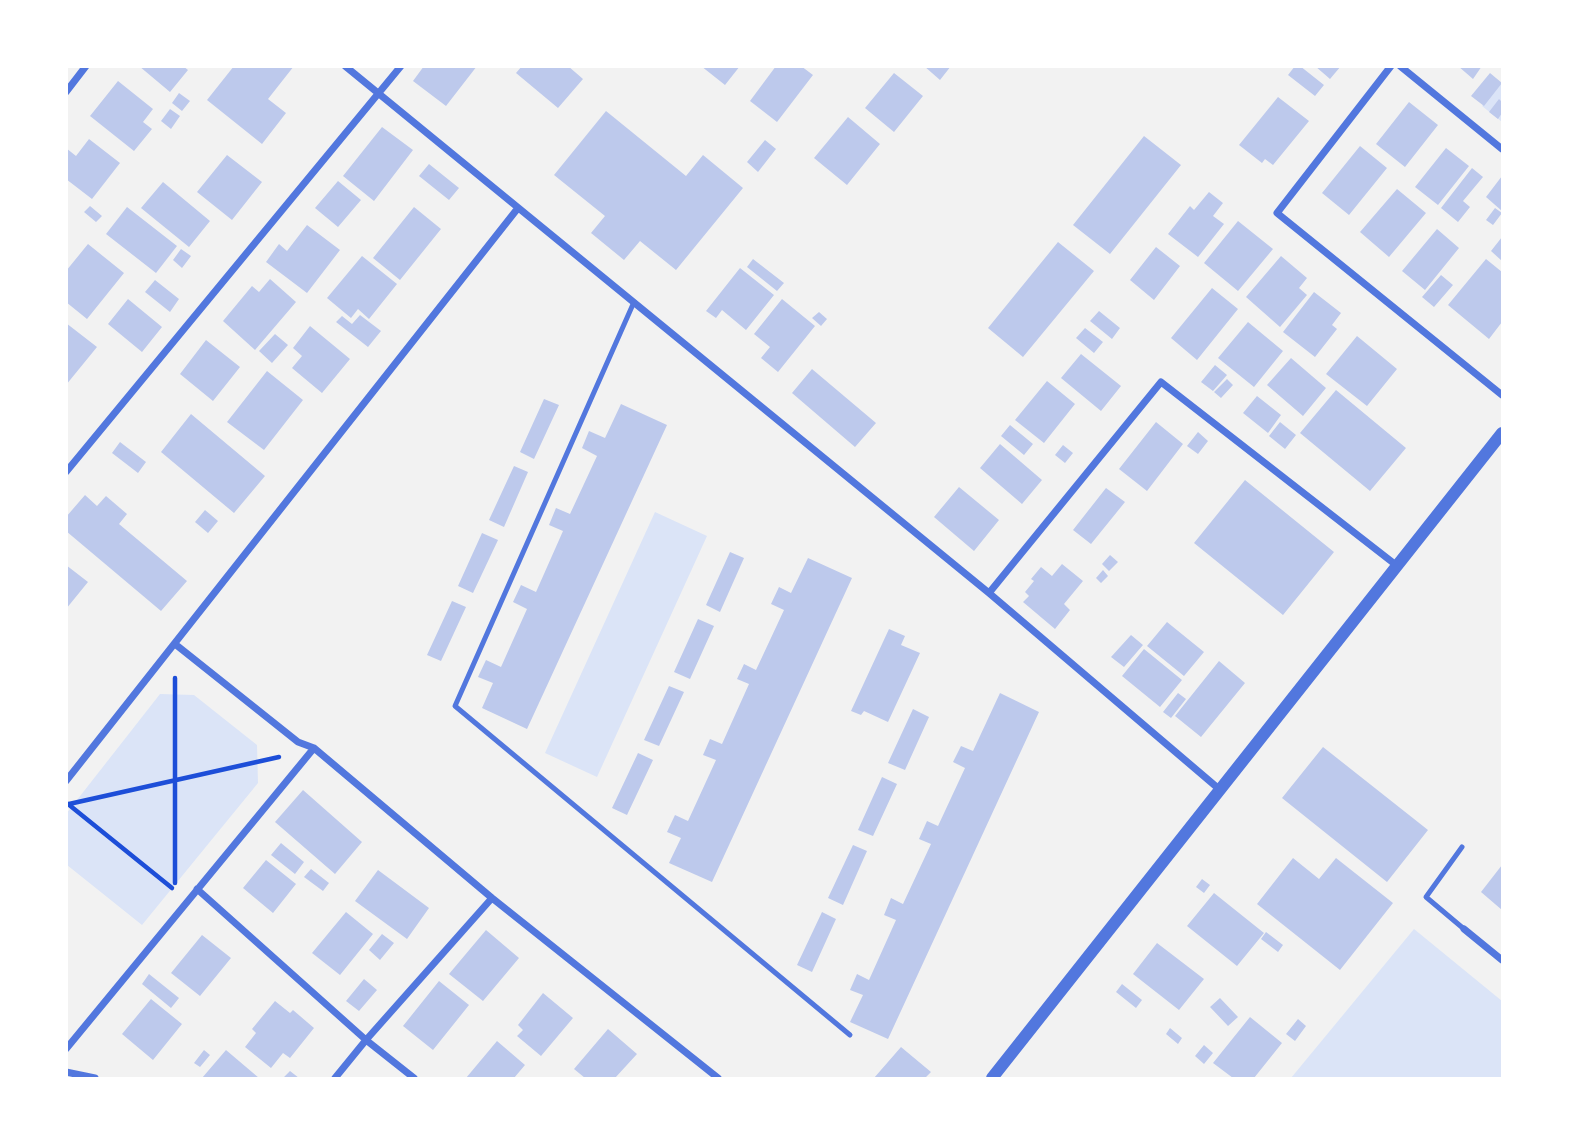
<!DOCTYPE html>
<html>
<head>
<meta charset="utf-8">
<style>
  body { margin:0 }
  #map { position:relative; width:1569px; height:1145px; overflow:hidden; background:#f2f2f2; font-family:"Golos Text",sans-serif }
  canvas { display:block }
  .frame { position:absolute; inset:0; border:68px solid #fff; pointer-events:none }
</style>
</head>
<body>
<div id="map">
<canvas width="1569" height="1145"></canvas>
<div class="frame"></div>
</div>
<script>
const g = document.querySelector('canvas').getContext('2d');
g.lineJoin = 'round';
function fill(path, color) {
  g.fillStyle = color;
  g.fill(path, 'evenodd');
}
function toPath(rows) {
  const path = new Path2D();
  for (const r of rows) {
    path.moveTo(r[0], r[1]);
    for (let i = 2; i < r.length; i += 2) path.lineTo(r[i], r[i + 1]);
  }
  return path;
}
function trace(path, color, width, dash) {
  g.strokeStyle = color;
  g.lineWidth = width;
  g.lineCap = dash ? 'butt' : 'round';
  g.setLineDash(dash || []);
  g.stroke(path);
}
fill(toPath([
  [1502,81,1502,122,1482,106],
  [655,512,707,536,597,777,545,753],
  [160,694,194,695,257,745,258,783,142,925,67,865,66,814],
  [1414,929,1502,1001,1502,1078,1291,1078]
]), '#dbe4f7');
fill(toPath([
  [139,66,183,66,188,70,170,92],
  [234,66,294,66,268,99,286,113,262,144,207,100],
  [424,66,477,66,446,106,413,81],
  [522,66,568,66,583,79,558,108,516,73],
  [701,66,740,66,725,85],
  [776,66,801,66,813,75,777,122,750,101],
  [924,66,951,66,940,80],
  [1295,66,1300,66,1324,85,1315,96,1288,75],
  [1315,66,1341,66,1330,79],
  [1458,66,1482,66,1473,79],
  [894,73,923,96,894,132,865,108],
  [1490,73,1502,83,1484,106,1471,96],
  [118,81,153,109,143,122,152,129,134,151,90,116],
  [179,93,190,101,182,111,172,103],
  [1278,97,1309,121,1273,165,1265,159,1262,163,1239,145],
  [1499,99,1502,102,1502,113,1498,119,1489,112],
  [1409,102,1438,125,1405,167,1376,144],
  [170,109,180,116,171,129,161,121],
  [606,111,686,176,703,155,743,188,676,270,640,241,624,260,591,233,605,216,554,175],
  [848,117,880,144,847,185,814,158],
  [382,127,413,150,374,201,343,176],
  [1144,136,1181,165,1110,254,1073,225],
  [89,139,120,163,92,199,66,179,66,148,76,156],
  [765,140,776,149,758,172,747,162],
  [1360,146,1387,168,1349,215,1322,193],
  [1446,148,1469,166,1438,205,1415,187],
  [227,155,262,182,232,220,197,192],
  [429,164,459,188,449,200,419,176],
  [1472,168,1483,177,1463,201,1470,207,1458,222,1441,208],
  [1502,176,1502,211,1486,197],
  [338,181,361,200,338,227,315,208],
  [163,182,210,221,189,247,141,208],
  [1397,189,1426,213,1389,257,1360,232],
  [1209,192,1223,203,1213,216,1224,224,1198,257,1168,234,1190,206,1194,210],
  [90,206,102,216,96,222,84,212],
  [127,207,177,246,156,273,106,234],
  [414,207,441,229,400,280,373,258],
  [1495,208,1502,213,1493,225,1486,220],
  [1238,221,1273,249,1238,291,1204,263],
  [307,225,340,250,307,293,266,262,279,244,287,251],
  [1437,229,1459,248,1425,290,1402,271],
  [1502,237,1502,261,1491,251],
  [1058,242,1094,271,1023,357,988,328],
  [88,244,124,273,87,319,66,302,66,271],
  [1156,247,1180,266,1154,300,1130,280],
  [181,249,191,256,182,268,173,260],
  [362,256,397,284,369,319,358,309,351,318,327,298],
  [1281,256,1307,278,1299,288,1307,295,1280,327,1246,297],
  [753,259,784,283,777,291,747,267],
  [1486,259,1502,272,1502,322,1489,339,1448,305],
  [740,268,774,295,746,330,722,310,716,318,706,311],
  [1441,275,1453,285,1434,307,1422,297],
  [270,279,296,302,255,350,223,321,252,286,259,292],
  [155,280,179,299,170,312,145,292],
  [1212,288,1238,309,1197,360,1171,338],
  [1314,292,1341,313,1332,325,1337,329,1315,357,1283,332],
  [128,299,162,327,142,352,108,324],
  [782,299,815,326,778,372,761,358,770,347,754,334],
  [1099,311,1120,328,1112,339,1090,321],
  [819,312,827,319,821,326,812,318],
  [360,315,381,331,368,347,336,322,342,316,352,324],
  [1248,322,1283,351,1254,387,1218,358],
  [66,323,97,347,66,385],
  [310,326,350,359,322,393,292,368,302,356,293,348],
  [1085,328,1103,342,1094,353,1076,338],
  [275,334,288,345,272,363,259,351],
  [1357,336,1397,369,1367,406,1326,374],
  [206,340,240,367,213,401,180,374],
  [1081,354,1121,386,1101,411,1061,378],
  [1291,358,1326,388,1303,416,1267,385],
  [1215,365,1227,375,1213,391,1201,382],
  [812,369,876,423,855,447,792,393],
  [267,371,303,400,264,450,227,422],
  [1227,379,1233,385,1221,398,1214,392],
  [1047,381,1075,404,1044,443,1015,420],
  [1336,390,1406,448,1370,491,1300,433],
  [1257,396,1281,415,1268,433,1243,413],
  [544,399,559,405,534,459,520,452],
  [621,404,667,425,527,729,482,708,493,683,478,677,486,660,501,667,527,609,513,602,521,585,536,592,563,531,549,525,556,508,570,514,597,456,582,448,589,431,605,438],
  [191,414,265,476,234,513,161,452],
  [1156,422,1183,444,1147,491,1119,469],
  [1280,422,1296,435,1285,449,1269,436],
  [1010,425,1033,444,1024,455,1001,436],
  [1198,432,1208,441,1198,454,1187,446],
  [120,442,146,462,138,473,112,453],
  [1000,444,1042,480,1022,504,980,468],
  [1063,445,1073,453,1065,463,1055,455],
  [514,466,528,472,504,527,489,520],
  [1245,480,1334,552,1283,615,1194,543],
  [959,487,999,520,974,551,934,517],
  [1106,488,1125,502,1091,544,1073,530],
  [85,495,97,506,106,496,127,514,119,524,187,581,161,611,66,531,66,517],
  [205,510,218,521,208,533,195,522],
  [482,533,498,540,473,593,458,586],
  [730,552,744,558,720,612,706,605],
  [1110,555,1118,562,1109,571,1102,564],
  [808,558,852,578,712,882,669,863,681,838,667,832,675,815,688,821,716,760,703,755,710,739,722,744,749,684,737,679,744,664,756,670,784,610,771,604,779,587,791,593],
  [1062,564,1083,581,1064,604,1070,610,1055,629,1023,602,1029,596,1025,592,1034,581,1031,579,1041,567,1052,576],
  [66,565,88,582,66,609],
  [1103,570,1108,576,1101,583,1096,578],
  [452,601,466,607,441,661,427,655],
  [698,619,714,626,690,679,674,672],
  [1167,622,1204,652,1184,676,1147,646],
  [889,629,905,636,901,645,920,653,888,722,864,711,861,715,851,711],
  [1131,635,1143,645,1124,667,1111,657],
  [1144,649,1182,680,1160,707,1122,676],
  [1219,661,1245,683,1201,737,1175,716],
  [669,686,684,692,659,746,644,740],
  [1000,693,1039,712,888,1039,850,1022,863,995,850,990,857,974,869,980,896,920,884,915,891,898,903,904,931,844,919,839,927,821,938,826,965,768,953,762,961,746,973,751],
  [1178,693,1186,699,1171,718,1163,712],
  [913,709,929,717,905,770,888,763],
  [1323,747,1428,830,1387,882,1282,798],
  [638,753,653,760,627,815,612,808],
  [882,777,897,784,873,836,858,830],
  [303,790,362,842,335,874,275,822],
  [281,843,304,862,295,874,271,855],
  [853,845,867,851,843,905,828,898],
  [1293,858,1319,879,1336,858,1393,903,1340,970,1257,904],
  [266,860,296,884,273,913,243,888],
  [1502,865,1502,910,1481,892],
  [311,869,329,883,323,891,304,877],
  [378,870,429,908,407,939,355,901],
  [1202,879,1210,885,1204,893,1196,887],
  [1214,893,1264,933,1237,966,1187,926],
  [346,912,373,934,340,975,312,953],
  [822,912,836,919,812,972,797,965],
  [486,930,519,958,483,1001,449,974],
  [1266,932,1283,945,1278,952,1261,939],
  [382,934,394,943,380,960,369,950],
  [202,935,231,958,200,996,171,973],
  [1157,943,1204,979,1179,1010,1133,974],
  [149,974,179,998,171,1008,142,984],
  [364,979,377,990,359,1011,346,1001],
  [439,981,469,1005,433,1050,403,1026],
  [1122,984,1142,1000,1136,1008,1116,992],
  [543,993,573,1018,541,1056,517,1036,523,1030,518,1025],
  [1220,998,1238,1017,1228,1026,1210,1007],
  [151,999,182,1024,153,1060,122,1034],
  [275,1001,290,1013,293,1010,314,1028,290,1058,283,1053,271,1068,245,1047,256,1033,252,1029],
  [1250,1017,1282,1043,1254,1078,1233,1078,1213,1063],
  [1298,1019,1306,1026,1295,1041,1286,1034],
  [1170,1028,1182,1038,1178,1044,1166,1034],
  [608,1029,637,1054,615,1078,585,1078,574,1069],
  [497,1041,525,1065,514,1078,466,1078],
  [1204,1045,1213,1053,1204,1064,1195,1056],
  [901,1047,931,1072,925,1078,874,1078],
  [204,1050,210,1055,200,1067,194,1063],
  [226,1050,259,1078,202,1078],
  [290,1071,299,1078,283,1078]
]), '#bdc9ec');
trace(toPath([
  [68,804,172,888],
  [69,804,279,757],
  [175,883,175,678]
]), '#1d4ed8', 4.5);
trace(toPath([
  [634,302,455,706,850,1035],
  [1462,847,1426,897,1464,929]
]), '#5277de', 5);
trace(toPath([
  [345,66,989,593,1219,789],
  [1391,66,1277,213,1502,395],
  [1400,66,1502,149],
  [66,92,86,66],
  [66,472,401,66],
  [989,593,1161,382,1396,565],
  [175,644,298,742,314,748,492,898,718,1078],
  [66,781,518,208],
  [197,889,366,1040,414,1078],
  [1464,929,1502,960],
  [66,1049,314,748],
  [66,1072,95,1078],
  [335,1078,366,1040,492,898]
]), '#5277de', 7);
trace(toPath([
  [992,1078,1502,433]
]), '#5277de', 12);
</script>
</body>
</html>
